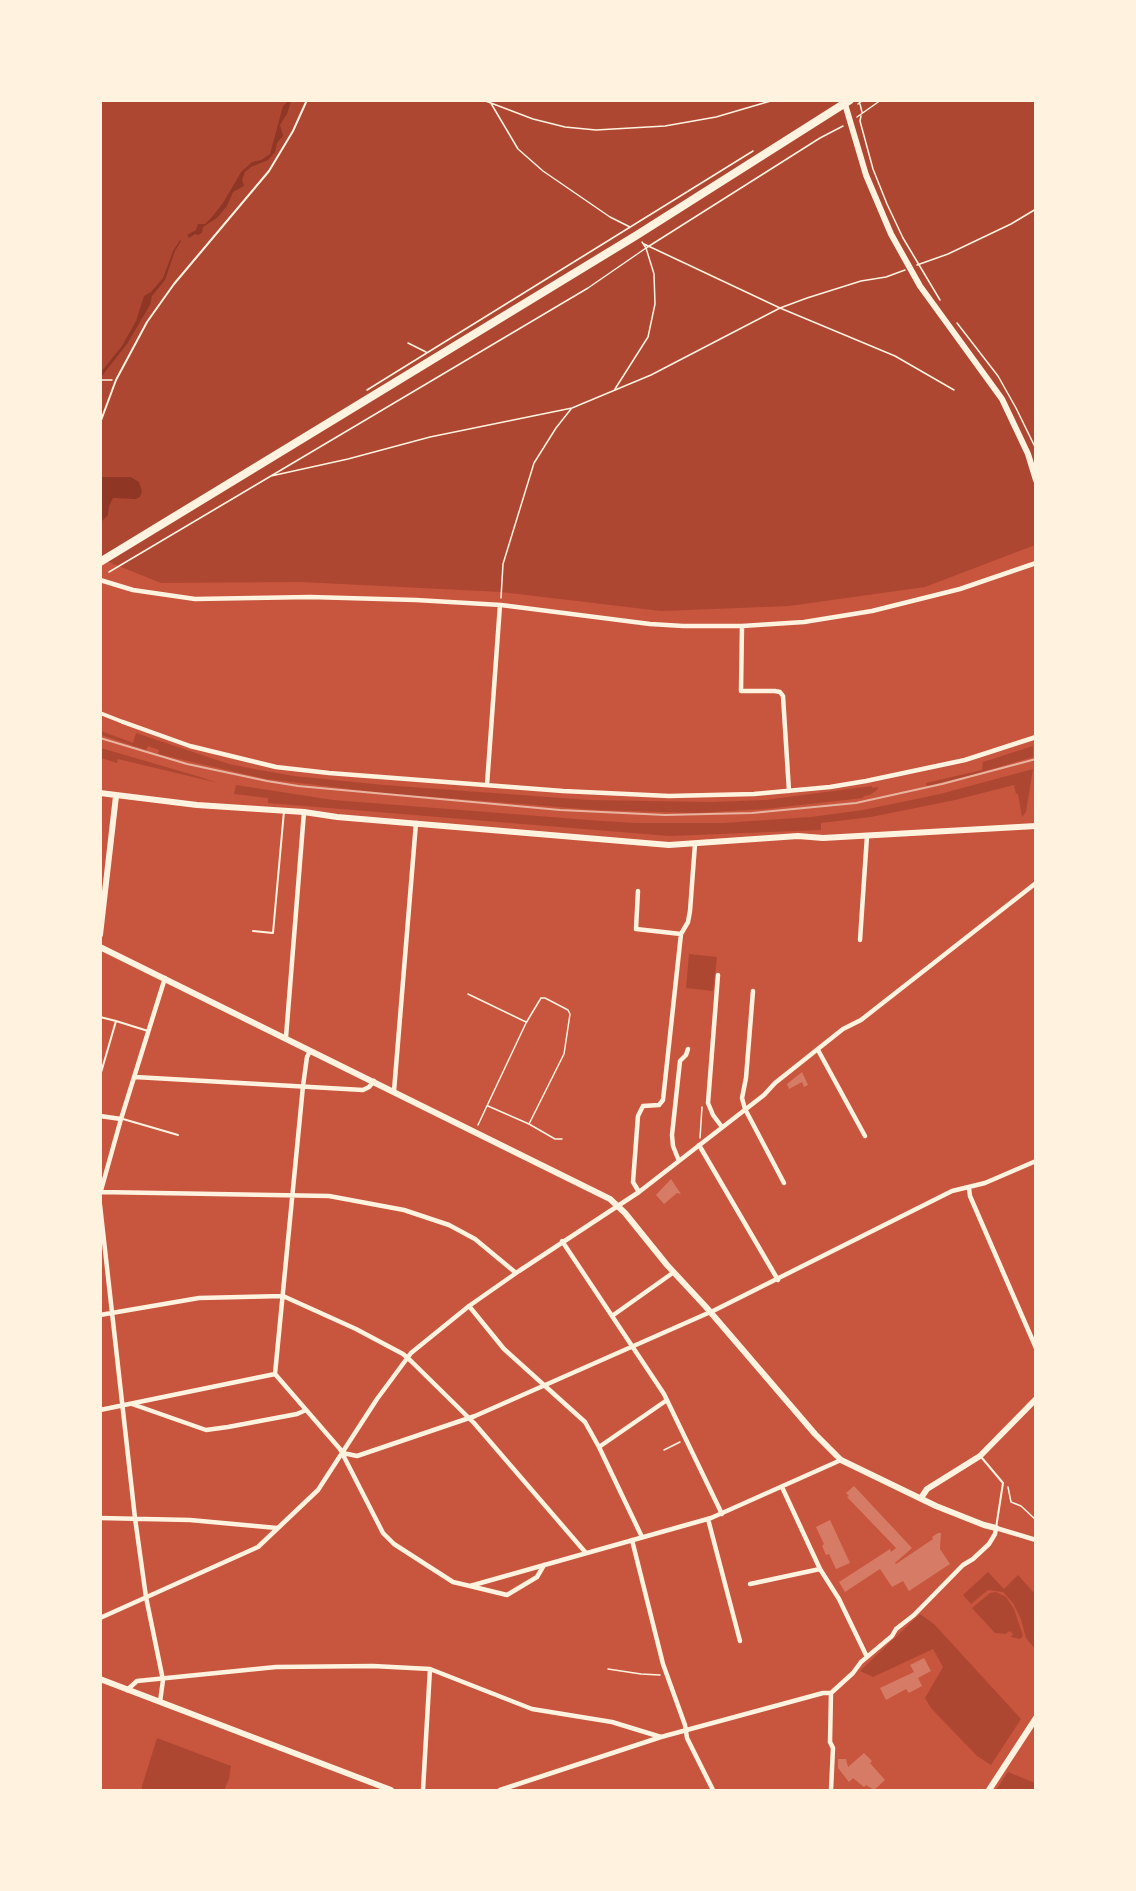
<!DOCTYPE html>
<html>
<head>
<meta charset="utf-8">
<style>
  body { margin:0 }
  #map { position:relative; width:1136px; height:1891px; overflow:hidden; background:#c8553d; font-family:"Open Sans",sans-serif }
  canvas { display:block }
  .frame { position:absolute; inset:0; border:102px solid #fff3e0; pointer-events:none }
</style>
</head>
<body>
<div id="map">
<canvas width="1136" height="1891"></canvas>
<div class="frame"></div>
</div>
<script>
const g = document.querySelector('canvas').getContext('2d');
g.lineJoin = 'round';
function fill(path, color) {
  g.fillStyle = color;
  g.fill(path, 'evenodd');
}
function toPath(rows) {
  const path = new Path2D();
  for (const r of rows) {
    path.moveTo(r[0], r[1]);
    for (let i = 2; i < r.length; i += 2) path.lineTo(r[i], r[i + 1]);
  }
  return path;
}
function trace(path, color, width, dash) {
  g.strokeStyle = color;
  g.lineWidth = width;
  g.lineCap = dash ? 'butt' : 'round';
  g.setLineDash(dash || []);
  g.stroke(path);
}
fill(toPath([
  [100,101,1035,101,1035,545,925,587,789,606,661,611,501,592,301,582,161,583,101,559],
  [101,731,133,743,136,733,229,764,254,769,294,776,384,785,589,800,710,802,765,800,872,786,872,788,878,787,878,789,870,795,864,796,863,798,765,809,696,813,596,810,384,793,266,779,158,754,159,750,148,746,146,750,101,735],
  [1033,746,1033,757,968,776,927,786,926,783,982,770,983,762],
  [101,748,197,776,218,783,118,759,117,763,101,758],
  [1033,769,1026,812,1022,817,1018,794,1016,794,1014,785,955,800,871,817,821,823,821,830,669,836,268,803,268,798,234,794,236,785,333,800,602,821,635,823,723,823,811,817,863,810,940,794],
  [689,954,717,957,713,991,686,988],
  [988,1572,1004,1589,1018,1575,1035,1594,1035,1649,1026,1638,1021,1619,1013,1603,1003,1592,988,1590,971,1604,963,1595],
  [996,1592,1006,1597,1014,1609,1023,1636,1020,1639,1011,1637,1013,1634,1010,1631,1005,1634,995,1633,972,1608,990,1593],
  [920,1614,934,1624,1021,1719,991,1765,977,1756,931,1708,925,1698,943,1667,933,1649,873,1677,860,1671],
  [157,1738,231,1766,229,1779,224,1790,142,1790,142,1786],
  [1008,1772,1035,1783,1035,1790,996,1790]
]), '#ae4732');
fill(toPath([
  [288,101,291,101,287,114,280,125,283,136,277,143,275,152,268,160,251,167,245,172,242,180,244,186,233,192,227,206,217,218,203,227,202,233,198,235,195,234,189,238,187,235,196,230,198,224,205,224,219,210,241,172,252,162,261,160,270,154,283,106],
  [180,240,181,241,175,251,165,280,152,296,150,305,127,344,101,377,101,372,122,346,136,321,144,296,151,292,163,278,173,251],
  [101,477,131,477,139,482,142,491,140,497,136,499,113,498,109,506,108,515,101,522]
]), '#8f3625');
trace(toPath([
  [210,221,225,202]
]), '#8f3625', 2);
fill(toPath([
  [802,1072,808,1085,804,1087,802,1082,789,1089,787,1084],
  [671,1179,681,1194,677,1193,664,1204,656,1195],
  [854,1486,912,1548,895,1563,896,1564,933,1539,932,1537,938,1533,941,1533,940,1549,950,1564,909,1591,903,1581,892,1587,880,1569,845,1592,839,1582,890,1549,891,1552,896,1548,847,1497,849,1496,846,1493],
  [830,1520,850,1563,836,1569,829,1554,826,1555,822,1546,824,1544,816,1527],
  [924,1658,931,1671,918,1678,922,1686,909,1693,906,1689,886,1700,880,1688,914,1672,910,1665],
  [864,1753,872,1761,870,1763,885,1780,874,1790,866,1785,864,1787,853,1778,849,1782,838,1768,838,1759,846,1759,848,1767]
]), '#d67c66');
trace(toPath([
  [483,100,533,119,565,127,596,130,665,126,716,117,774,100],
  [489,100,518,149,543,171,610,217,630,227],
  [858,104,863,100],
  [860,104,862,112],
  [861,116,860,121,873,169,887,204,903,238,940,300],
  [857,117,881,100],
  [644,244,780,308,895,356,954,390],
  [917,265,948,254,1011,224,1036,209],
  [957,323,998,376,1016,408,1036,449],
  [408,343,426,352],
  [100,380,112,380],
  [615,389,648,337,655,304,654,274,646,248,642,242],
  [367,390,753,151],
  [271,476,348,459,430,437,572,408,651,375,780,308,807,298,861,281,886,277,905,270],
  [109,572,588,288,646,248,820,138,843,126],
  [501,598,503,564,534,463,556,428,571,409],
  [468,994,526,1022],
  [488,1106,529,1124,555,1139,562,1139],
  [478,1125,526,1023,541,998,545,998,568,1010,570,1014,564,1054,529,1124],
  [700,1138,702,1107],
  [664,1450,680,1442],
  [1008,1487,1011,1502,1021,1506,1036,1520],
  [608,1669,641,1674,660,1675]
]), '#fff3e0', 1.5);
trace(toPath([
  [100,423,116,380,147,322,174,284,269,171,293,131,307,100],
  [253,931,273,933,284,811],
  [100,1017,116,1021],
  [100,1076,116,1021,148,1031],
  [123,1119,178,1135],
  [982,1458,1003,1483,996,1528]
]), '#fff3e0', 2);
trace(toPath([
  [100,713,123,722]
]), '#fff3e0', 4);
trace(toPath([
  [100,580,133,590,195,599,310,597,416,600,501,605,650,624,683,626,742,626,804,622,872,611,960,589,1036,563],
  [742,626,741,691,775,691,780,692,783,696,789,791],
  [123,722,190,746,276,767,329,773,563,791,669,796,754,794,830,787,866,781,965,760,1036,737],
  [487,785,500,605],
  [638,891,636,929,681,934,663,1100,659,1105,643,1106,638,1116,633,1182,639,1192],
  [681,934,688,922,690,911,695,844],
  [860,940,867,836],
  [718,975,708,1103,713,1115,722,1127],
  [753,991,746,1078,742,1098,745,1109,784,1183],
  [286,1037,304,812],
  [818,1050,865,1136],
  [310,1051,307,1057,303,1086,275,1374,340,1449,383,1533,394,1544,453,1582,470,1586,711,1518,841,1460],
  [135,1077,363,1090,369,1087,374,1081],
  [394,1091,416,823],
  [100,1116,121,1119],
  [699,1145,778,1280],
  [679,1161,673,1146,672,1135,680,1061,686,1055,688,1049],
  [969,1188,970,1196,1036,1348],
  [100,1192,329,1196,404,1210,449,1225,475,1239,516,1273],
  [100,1194,121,1119,165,978],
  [100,1205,135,1518,146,1597,163,1680,160,1702],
  [562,1241,664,1394,722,1514],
  [469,1306,504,1349,585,1422,599,1447,642,1537],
  [100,1315,199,1298,283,1296,356,1329,403,1354,411,1361,474,1423,586,1553],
  [612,1316,674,1272],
  [132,1404,206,1430,228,1427,297,1414,306,1410],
  [100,1410,275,1374],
  [599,1447,667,1400],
  [343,1453,357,1456,475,1416,715,1310,952,1191,985,1183,1036,1161],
  [782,1487,820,1569,839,1599,867,1657],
  [100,1518,190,1520,277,1528],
  [708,1519,740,1641],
  [632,1540,663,1664,685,1725,687,1738,713,1790],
  [750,1584,820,1569],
  [470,1586,507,1595,537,1577,544,1565],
  [100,1618,258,1547,318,1490,377,1399,411,1353,469,1306,519,1271,639,1192,764,1095,775,1083,843,1029,861,1020,1036,883],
  [127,1690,137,1681,276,1667,373,1666,430,1669,532,1709,612,1722,661,1737],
  [423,1790,430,1669],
  [500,1790,661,1737,823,1693,831,1693,853,1673,861,1662,892,1636,896,1629,914,1615,963,1565,973,1559,989,1544,995,1534,996,1528,1036,1540],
  [831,1790,833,1748,830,1742,831,1693]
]), '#fff3e0', 4.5);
trace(toPath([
  [845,104,866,175,891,234,920,286,1002,399,1028,454,1036,480],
  [100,793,197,805,304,812,337,817,669,845,798,836,823,838,1036,826],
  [100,935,116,796],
  [100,947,610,1199,625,1213,667,1265,706,1307,815,1434,841,1460,936,1506,984,1525,996,1528],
  [921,1498,927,1489,980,1456,1036,1399],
  [100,1679,391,1790],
  [989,1790,1036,1718]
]), '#fff3e0', 6);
trace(toPath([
  [100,562,637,235,850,100]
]), '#fff3e0', 8);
trace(toPath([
  [100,738,187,764,267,781,298,786,560,810,665,815,752,813,856,803,942,784,1036,759]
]), '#e9b49f', 2);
</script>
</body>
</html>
